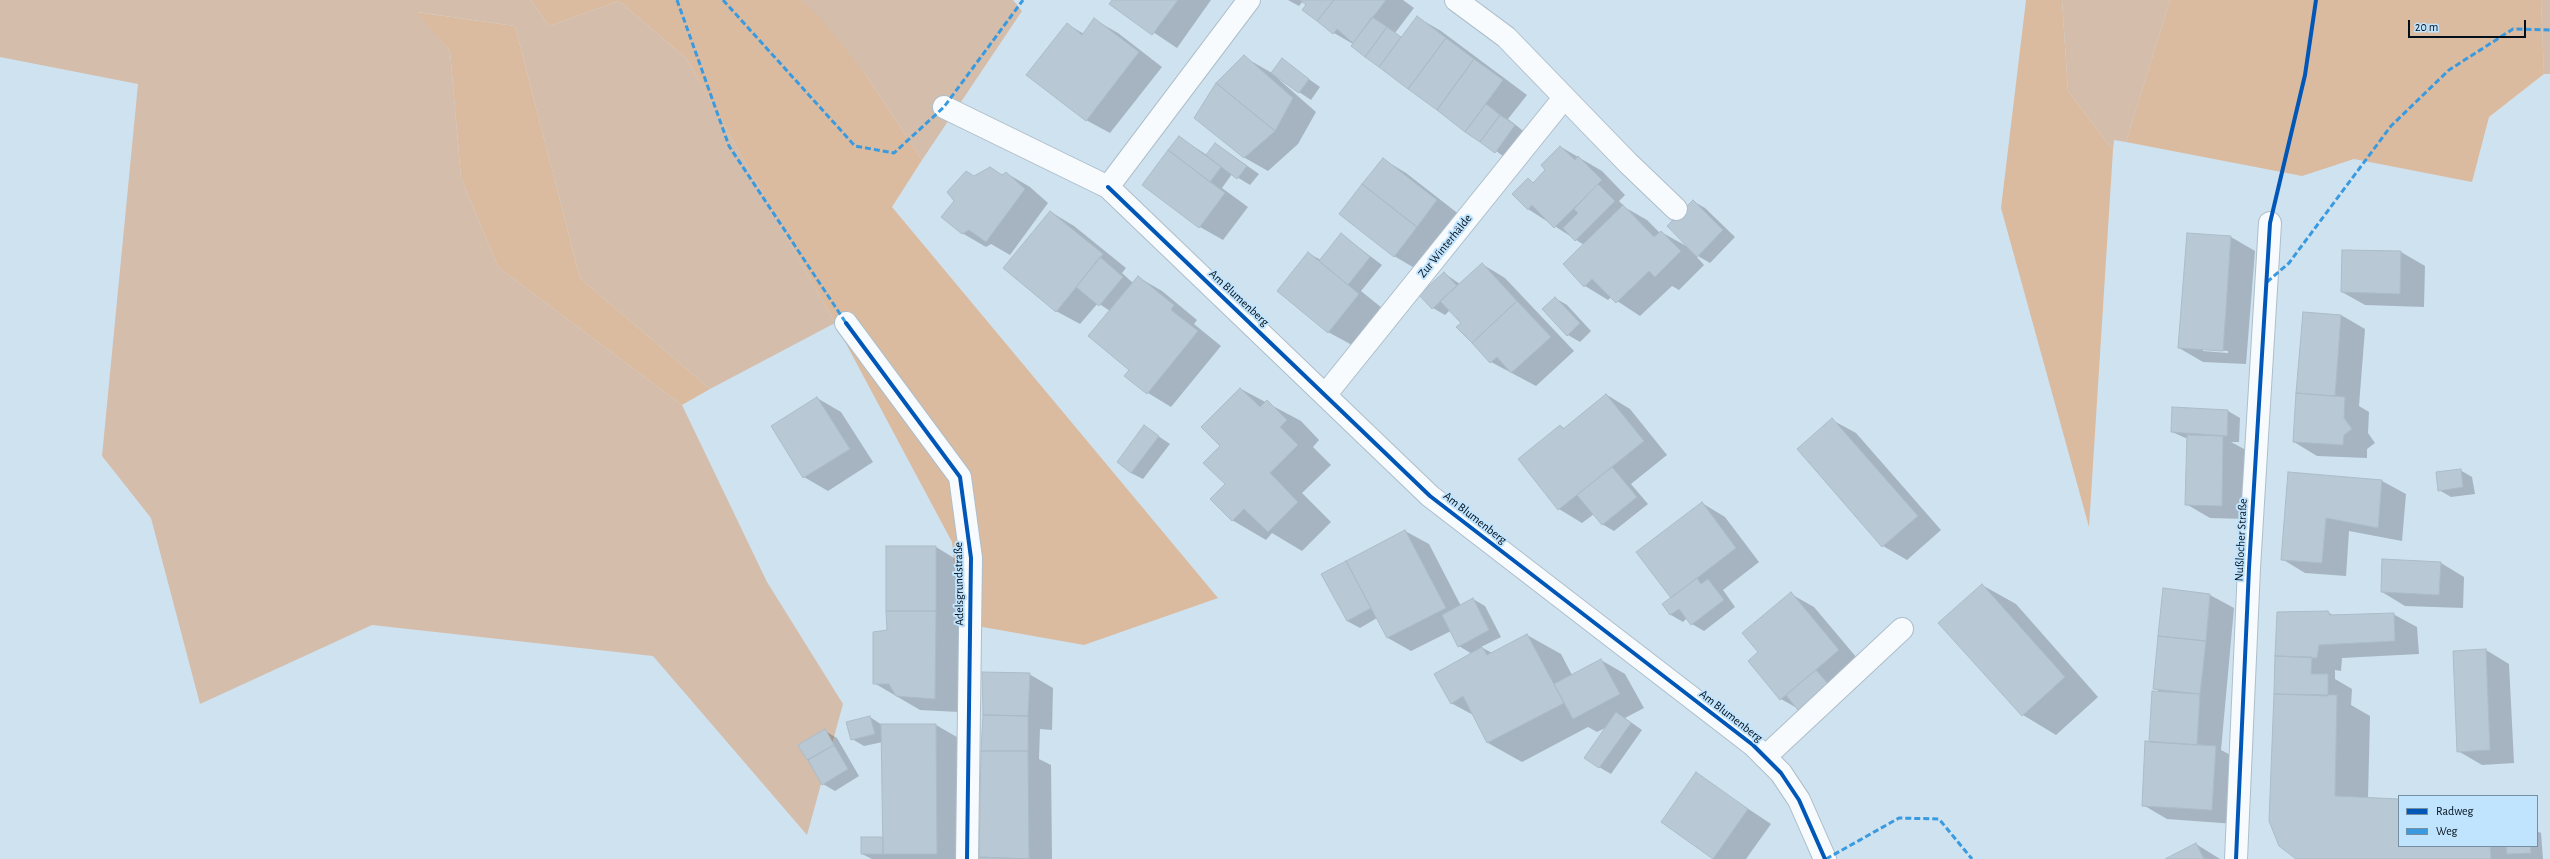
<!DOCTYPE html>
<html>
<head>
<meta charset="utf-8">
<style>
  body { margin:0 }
  #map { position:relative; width:2550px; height:859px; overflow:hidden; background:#cfe2f0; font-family:"Alegreya Sans",sans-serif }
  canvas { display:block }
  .legend { position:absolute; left:2398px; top:795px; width:140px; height:52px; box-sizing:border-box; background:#c1e4fe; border:1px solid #758fa3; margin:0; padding:5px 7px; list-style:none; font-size:12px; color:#020f1a }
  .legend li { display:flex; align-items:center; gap:8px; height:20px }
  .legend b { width:20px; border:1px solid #758fa3 }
  .scale { position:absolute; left:2408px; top:20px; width:118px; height:18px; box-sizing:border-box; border:2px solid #020f1a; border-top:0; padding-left:5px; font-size:12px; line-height:14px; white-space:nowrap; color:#020f1a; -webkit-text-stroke:3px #c1e4fe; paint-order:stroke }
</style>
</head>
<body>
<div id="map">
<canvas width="2550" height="859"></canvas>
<ul class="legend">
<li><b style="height:5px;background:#0057b8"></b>Radweg</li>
<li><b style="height:5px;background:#399adf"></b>Weg</li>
</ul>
<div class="scale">20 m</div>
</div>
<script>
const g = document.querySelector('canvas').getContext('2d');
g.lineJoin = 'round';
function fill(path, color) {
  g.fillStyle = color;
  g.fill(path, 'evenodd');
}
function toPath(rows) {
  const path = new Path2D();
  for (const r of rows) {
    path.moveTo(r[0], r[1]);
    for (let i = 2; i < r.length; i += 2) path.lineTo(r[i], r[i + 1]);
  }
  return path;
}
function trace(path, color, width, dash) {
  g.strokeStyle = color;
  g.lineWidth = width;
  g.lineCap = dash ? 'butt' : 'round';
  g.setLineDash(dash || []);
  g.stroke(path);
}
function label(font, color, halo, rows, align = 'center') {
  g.font = font + ' "Alegreya Sans",sans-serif';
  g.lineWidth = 4;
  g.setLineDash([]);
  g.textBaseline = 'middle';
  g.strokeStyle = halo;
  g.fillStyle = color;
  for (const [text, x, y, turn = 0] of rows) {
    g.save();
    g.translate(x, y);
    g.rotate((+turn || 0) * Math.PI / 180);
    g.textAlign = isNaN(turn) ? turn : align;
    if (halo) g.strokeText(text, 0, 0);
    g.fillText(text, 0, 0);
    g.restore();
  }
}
fill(toPath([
  [0,0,531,0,549,26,619,1,687,59,835,323,710,389,580,278,515,26,417,12,450,51,461,178,498,267,682,405,767,582,843,704,807,835,653,656,372,625,200,704,151,518,102,456,138,84,0,57],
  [801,0,1013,0,1022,11,922,160,866,75],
  [2062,0,2170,0,2126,142,2114,140,2113,150,2068,91],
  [2541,0,2550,0,2550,74,2544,74]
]), '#d4bdaa');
fill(toPath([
  [531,0,801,0,821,19,866,75,922,160,892,207,1218,598,1084,645,960,623,952,542,835,323,687,59,619,1,549,26],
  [2026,0,2062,0,2068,91,2113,150,2089,527,2001,208],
  [2170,0,2541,0,2544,74,2489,117,2472,182,2354,159,2302,176,2126,142],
  [416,12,515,26,580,278,710,389,682,405,498,267,461,178,450,51]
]), '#dbbba0');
fill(toPath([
  [1113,0,1211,0,1177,48,1111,4],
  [1288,0,1403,0,1414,8,1395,33,1402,38,1417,17,1441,31,1527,95,1508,119,1526,133,1507,159,1352,46,1353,44,1334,33,1303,1,1299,6],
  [1095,20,1118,33,1162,67,1110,133,1086,120,1067,24,1084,34],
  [1244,57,1272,73,1282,60,1320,87,1311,100,1275,76,1316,112,1298,144,1268,171,1245,158,1196,118],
  [1179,137,1207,155,1216,144,1259,174,1250,185,1232,174,1222,188,1248,207,1223,240,1200,227],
  [1561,147,1602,171,1625,195,1619,201,1626,208,1647,220,1660,233,1661,232,1688,247,1704,265,1679,290,1672,286,1640,316,1611,297,1608,300,1585,286,1584,245,1528,209,1528,180,1534,183,1547,170],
  [1383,159,1406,173,1460,215,1418,270,1394,256],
  [1006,173,1030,187,1048,203,1010,255,991,244,986,247,962,233,955,201,975,177,1003,176],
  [1693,201,1705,208,1735,237,1710,263,1698,256],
  [1051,212,1074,226,1126,268,1122,273,1133,283,1138,277,1162,291,1197,320,1194,324,1221,346,1171,407,1148,393,1130,370,1110,311,1098,303,1080,324,1056,311],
  [1341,234,1382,265,1361,291,1382,308,1352,345,1328,332,1308,253,1321,260],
  [2188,234,2231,237,2255,251,2246,364,2203,362,2179,348],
  [2203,349,2228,351,2228,353,2203,351],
  [2343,251,2401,252,2425,266,2424,307,2365,305,2342,292],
  [1482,264,1505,278,1574,351,1536,386,1491,362,1458,327,1462,323,1450,310,1445,315,1433,308,1444,273,1460,284],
  [1555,298,1567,305,1591,331,1580,342,1568,335],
  [2304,313,2341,315,2365,329,2359,406,2369,412,2368,433,2375,443,2367,449,2367,458,2317,456,2294,442],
  [1241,389,1301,421,1319,440,1313,447,1331,465,1302,493,1331,522,1302,551,1272,533,1266,540,1232,520,1221,446],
  [1607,395,1630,409,1667,455,1631,484,1648,504,1614,531,1602,524,1594,514,1582,523,1559,509,1561,426,1565,429],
  [817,398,841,412,873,462,828,491,804,477],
  [2228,411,2240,418,2239,442,2231,442,2246,450,2245,519,2210,518,2186,504,2188,439,2172,432],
  [1832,420,1856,433,1941,530,1907,560,1883,546],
  [1145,427,1170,444,1143,479,1131,473],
  [2460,470,2472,477,2475,494,2451,497,2439,490],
  [2289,473,2382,481,2406,494,2402,541,2349,531,2346,576,2305,573,2282,559],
  [1702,503,1725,517,1759,562,1723,590,1735,607,1704,631,1692,624,1687,618,1683,622,1671,615,1663,605,1672,598],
  [1405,531,1429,544,1461,606,1473,599,1485,606,1501,637,1481,647,1492,653,1527,635,1561,654,1572,675,1601,660,1625,674,1644,708,1625,718,1642,730,1611,774,1599,767,1607,727,1597,732,1588,727,1522,762,1488,743,1475,716,1451,703,1472,654,1459,646,1451,631,1411,651,1388,638,1377,618,1360,628,1347,621,1346,562],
  [936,547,959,561,959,712,920,710,874,683,888,631],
  [2441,563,2464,577,2463,608,2405,606,2382,592],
  [1982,585,2016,604,2098,697,2056,735,2023,715],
  [2164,589,2210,595,2234,608,2221,750,2240,760,2235,824,2167,819,2143,805,2150,743,2162,693,2154,688],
  [1791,594,1814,607,1862,664,1811,716,1781,699,1760,652],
  [2328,612,2334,616,2393,614,2417,627,2419,654,2342,658,2341,671,2335,670,2335,679,2352,689,2351,705,2370,716,2368,798,2399,800,2399,846,2537,846,2537,831,2541,833,2543,859,2298,859,2275,695],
  [2486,650,2509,664,2514,763,2482,765,2458,751],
  [1029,674,1053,688,1052,730,1040,729,1039,759,1051,765,1052,859,982,859],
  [870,717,882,725,936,725,969,744,971,859,872,859,862,854,883,838,883,742,864,746,852,739],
  [825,731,837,738,859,776,835,791,823,784,807,759],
  [1696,774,1771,824,1746,859,1714,859,1662,822],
  [2196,844,2220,859,2167,859]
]), '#0003');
const building = toPath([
  [1112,0,1178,0,1152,35,1109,4,1112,0],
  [1300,0,1334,0,1317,21,1302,10,1306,5,1300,0],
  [1334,0,1386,0,1353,43,1337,29,1333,34,1317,21,1334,0],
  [1417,16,1446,38,1408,89,1379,67,1417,16],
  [1372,17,1387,27,1365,57,1351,46,1372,17],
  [1094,18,1139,52,1086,121,1026,75,1067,23,1082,35,1094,18],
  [1387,27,1401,37,1379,67,1365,57,1387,27],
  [1446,38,1474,59,1437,110,1408,89,1446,38],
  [1244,55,1293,98,1275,131,1216,83,1244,55],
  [1282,58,1309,79,1299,93,1271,73,1282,58],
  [1474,59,1503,80,1465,132,1437,110,1474,59],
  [1216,83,1275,131,1244,158,1194,118,1216,83],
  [1486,104,1500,115,1480,142,1465,132,1486,104],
  [1500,115,1515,125,1495,153,1480,142,1500,115],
  [1179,136,1221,167,1210,182,1168,150,1179,136],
  [1215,143,1247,166,1237,179,1206,155,1215,143],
  [1560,146,1575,160,1578,156,1602,180,1554,228,1532,205,1528,210,1512,194,1528,178,1533,183,1545,170,1541,165,1560,146],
  [1168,150,1225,193,1199,228,1142,185,1168,150],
  [1383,158,1437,200,1417,227,1362,184,1383,158],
  [990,167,1002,175,1006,172,1025,189,986,242,969,230,962,234,941,217,954,201,947,192,966,171,974,176,990,167],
  [1362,184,1417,227,1394,257,1339,214,1362,184],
  [1598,184,1615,201,1575,241,1563,228,1578,213,1574,209,1598,184],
  [1693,200,1723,230,1697,257,1667,226,1693,200],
  [1623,205,1654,237,1661,231,1681,251,1655,277,1649,271,1616,303,1592,279,1584,287,1563,264,1623,205],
  [1050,211,1103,254,1056,312,1003,268,1050,211],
  [1341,233,1370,257,1348,285,1319,261,1341,233],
  [2187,233,2231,236,2223,351,2178,348,2187,233],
  [2342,250,2401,251,2400,294,2341,292,2342,250],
  [1308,252,1359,294,1328,333,1277,291,1308,252],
  [1100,257,1123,277,1099,306,1076,287,1100,257],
  [1482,263,1517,301,1472,343,1456,327,1461,323,1440,301,1482,263],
  [1444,272,1457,286,1432,309,1419,295,1444,272],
  [1138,276,1174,305,1171,310,1198,331,1147,394,1124,376,1129,370,1088,336,1138,276],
  [1555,297,1580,323,1567,336,1542,309,1555,297],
  [1517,301,1551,337,1511,373,1497,357,1490,363,1472,343,1517,301],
  [2303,312,2341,315,2335,396,2296,393,2303,312],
  [1240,388,1260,407,1267,400,1287,420,1280,427,1298,445,1270,473,1298,502,1268,532,1244,509,1232,521,1210,499,1225,484,1203,463,1220,446,1201,427,1240,388],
  [2296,393,2345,397,2344,418,2352,429,2344,435,2343,445,2293,442,2296,393],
  [1606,394,1644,441,1558,510,1518,459,1560,425,1563,429,1606,394],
  [817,397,850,449,803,478,771,426,817,397],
  [2172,407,2228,410,2227,436,2171,432,2172,407],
  [1832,418,1918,516,1882,547,1797,449,1832,418],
  [1144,425,1159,436,1131,473,1117,462,1144,425],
  [2187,435,2223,436,2222,506,2185,505,2187,435],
  [1612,467,1637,497,1602,525,1577,495,1612,467],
  [2461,469,2463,487,2438,491,2436,472,2461,469],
  [2288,472,2382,480,2378,528,2326,518,2322,563,2281,560,2288,472],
  [1702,502,1736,548,1671,598,1636,552,1702,502],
  [1405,530,1446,608,1387,638,1346,561,1405,530],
  [886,546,936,546,936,611,886,611,886,546],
  [2382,559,2441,562,2439,595,2381,592,2382,559],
  [1346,561,1371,608,1347,621,1321,574,1346,561],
  [1697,578,1701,584,1708,579,1724,600,1691,625,1679,609,1670,615,1662,604,1697,578],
  [1982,584,2065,677,2022,716,1938,623,1982,584],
  [2163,588,2210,594,2206,641,2158,636,2163,588],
  [1791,592,1839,650,1780,700,1748,661,1758,652,1742,633,1791,592],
  [1473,598,1489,630,1458,647,1442,615,1473,598],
  [886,611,936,611,935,699,896,696,889,684,873,684,873,632,887,630,886,611],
  [2328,611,2330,615,2394,613,2395,641,2319,645,2317,658,2275,656,2277,612,2328,611],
  [1527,634,1564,703,1487,743,1463,696,1451,704,1434,674,1482,647,1487,655,1527,634],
  [2158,636,2206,641,2200,694,2153,689,2158,636],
  [2486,649,2490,750,2457,752,2453,651,2486,649],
  [2275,656,2312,657,2311,674,2328,674,2328,696,2274,694,2275,656],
  [1601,659,1620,694,1573,719,1554,684,1601,659],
  [1816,670,1829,685,1798,710,1786,695,1816,670],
  [982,672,1030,673,1028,716,983,715,982,672],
  [2152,691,2200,694,2197,745,2149,742,2152,691],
  [2274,694,2337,695,2335,796,2399,799,2399,846,2490,846,2491,859,2296,859,2279,846,2269,821,2274,694],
  [1616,712,1631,723,1599,768,1584,758,1616,712],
  [983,715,1028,716,1028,751,981,751,983,715],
  [870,716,875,734,851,740,846,722,870,716],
  [881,724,936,724,937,854,883,854,881,724],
  [825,729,834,745,807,760,798,745,825,729],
  [2145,741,2216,746,2212,810,2142,806,2145,741],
  [834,745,848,769,822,785,808,760,834,745],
  [981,751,1028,751,1029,859,979,857,981,751],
  [1696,772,1748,809,1713,859,1661,822,1696,772],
  [861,837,883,837,883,854,861,854,861,837],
  [2196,843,2204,859,2165,859,2196,843],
  [2506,846,2530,846,2531,853,2507,854,2506,846],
  [979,857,1029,859,979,859,979,857]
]);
fill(building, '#b8c9d5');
trace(building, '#abbcc8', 1);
const service = toPath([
  [1765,757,1902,629]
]);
const minor = toPath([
  [1456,0,1506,37,1628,163,1676,209],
  [944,107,1108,187,1249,0],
  [1108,187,1430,496,1753,745,1781,773,1799,800,1825,859],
  [846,323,960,477,971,558,967,859],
  [1326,394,1564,98],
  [2236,859,2249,568,2270,223]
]);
trace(service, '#adbeca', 24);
trace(minor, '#adbeca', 24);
trace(service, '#f8fbfd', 22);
trace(minor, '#f8fbfd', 22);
trace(toPath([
  [677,0,729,146,846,323],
  [723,0,855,146,894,153,944,107,1023,0],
  [2267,282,2289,263,2391,126,2449,70,2513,29,2550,30],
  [1826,859,1899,818,1939,819,1972,859]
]), '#399adf', 3, [6, 3]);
trace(toPath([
  [1108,187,1430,496,1753,745,1781,773,1799,800,1825,859],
  [846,323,960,477,971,558,967,859],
  [2236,859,2249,568,2270,223,2305,75,2316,0]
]), '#0057b8', 4);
label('12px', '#020f1a', '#c1e4fe', [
  ["Zur Winterhälde",1445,246,-51],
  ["Am Blumenberg",1239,298,43],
  ["Am Blumenberg",1475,518,38],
  ["Nußlocher Straße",2241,540,-87],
  ["Adelsgrundstraße",959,584,-91],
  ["Am Blumenberg",1731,716,38]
]);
</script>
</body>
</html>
